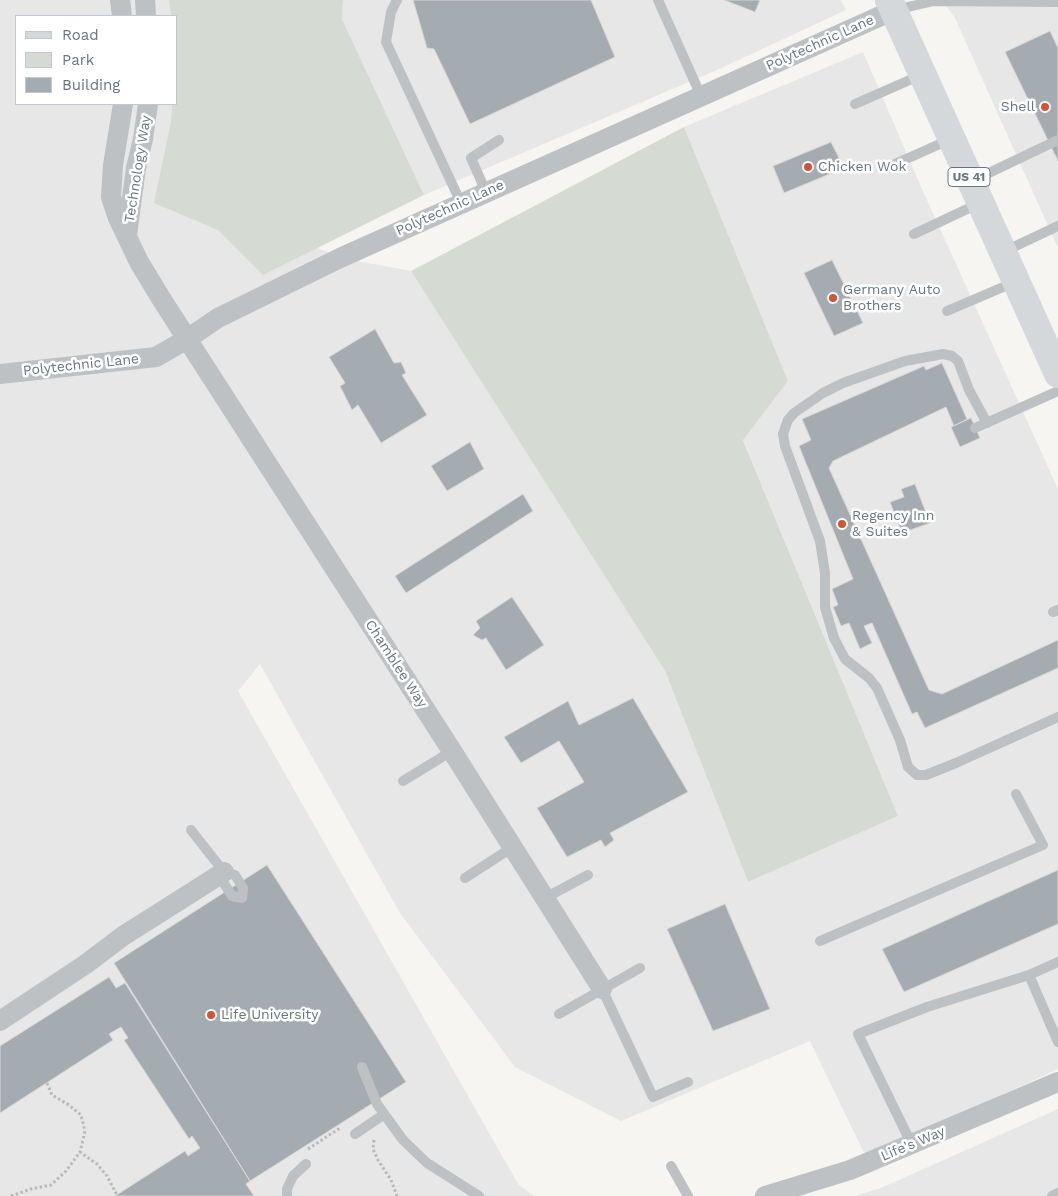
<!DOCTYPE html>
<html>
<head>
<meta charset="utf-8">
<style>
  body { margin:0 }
  #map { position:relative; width:1058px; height:1196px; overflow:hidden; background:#f6f5f2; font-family:"Work Sans",sans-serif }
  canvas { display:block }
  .legend { position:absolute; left:15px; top:15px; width:162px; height:90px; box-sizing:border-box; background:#fff; border:1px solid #c2c8cd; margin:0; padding:6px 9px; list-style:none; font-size:15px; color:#677681 }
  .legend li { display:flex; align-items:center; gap:10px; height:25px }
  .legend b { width:25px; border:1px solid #c2c8cd }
</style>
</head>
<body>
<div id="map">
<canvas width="1058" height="1196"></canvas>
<ul class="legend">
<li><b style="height:6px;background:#d4d8db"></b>Road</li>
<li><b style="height:14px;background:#d5dad2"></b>Park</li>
<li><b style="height:14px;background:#a5acb1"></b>Building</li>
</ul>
</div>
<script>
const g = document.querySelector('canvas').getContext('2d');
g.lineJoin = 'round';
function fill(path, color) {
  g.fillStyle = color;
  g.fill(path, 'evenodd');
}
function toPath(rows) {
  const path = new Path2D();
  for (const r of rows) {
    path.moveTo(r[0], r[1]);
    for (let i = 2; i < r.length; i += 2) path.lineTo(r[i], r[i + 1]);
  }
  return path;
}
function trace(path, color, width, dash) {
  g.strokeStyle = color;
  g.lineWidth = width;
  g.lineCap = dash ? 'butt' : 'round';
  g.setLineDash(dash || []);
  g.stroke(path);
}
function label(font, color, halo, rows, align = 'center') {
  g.font = font + ' "Work Sans",sans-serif';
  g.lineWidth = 5;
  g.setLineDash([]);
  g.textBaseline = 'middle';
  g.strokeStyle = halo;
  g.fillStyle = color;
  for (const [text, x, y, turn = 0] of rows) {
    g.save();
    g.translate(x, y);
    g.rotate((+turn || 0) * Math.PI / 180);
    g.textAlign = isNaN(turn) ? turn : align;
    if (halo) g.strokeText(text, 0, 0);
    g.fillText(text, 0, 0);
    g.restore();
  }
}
fill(toPath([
  [0,0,169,0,171,16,16,16,16,104,172,104,171,122,290,238,346,259,411,271,665,671,748,882,898,816,743,439,788,381,684,127,863,52,922,189,1058,489,1058,1069,866,1157,810,1041,621,1121,515,1067,400,913,260,664,238,691,518,1184,534,1196,0,1196],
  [343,0,841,0,846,10,717,70,424,195,342,19],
  [942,0,1058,0,1058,248,955,18],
  [1058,1109,1058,1196,855,1196,881,1188]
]), '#e6e7e6');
fill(toPath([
  [169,0,343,0,342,19,424,195,263,275,218,230,154,203,171,122,172,104,176,104,176,16,171,16],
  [684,127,788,381,743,440,898,816,748,882,665,671,411,271]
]), '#d5dad2');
const building = toPath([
  [413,0,591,0,615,57,470,124,434,49,427,48,413,0],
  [724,0,760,0,755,12,724,0],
  [1050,31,1058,48,1058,161,1005,52,1050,31],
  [831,142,844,168,784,193,773,166,831,142],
  [832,260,863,323,834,336,804,273,832,260],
  [375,329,394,363,401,362,406,373,402,375,427,415,381,443,358,405,352,410,340,386,345,383,329,357,375,329],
  [942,363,967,419,954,426,946,407,833,461,829,468,929,690,942,694,1058,640,1058,668,925,728,917,712,912,714,872,623,864,626,872,643,860,649,849,623,841,626,833,607,838,605,832,589,853,579,799,446,811,440,802,419,924,366,926,370,942,363],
  [971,418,980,438,960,447,951,427,971,418],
  [470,442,484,469,447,491,431,466,470,442],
  [915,484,930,523,902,533,890,502,904,497,901,489,915,484],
  [523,494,533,511,406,593,395,576,523,494],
  [512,597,544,645,506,670,486,638,482,640,473,635,480,628,476,621,512,597],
  [633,698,688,792,610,833,614,840,605,847,601,840,567,857,537,808,584,782,559,741,521,763,504,737,568,701,579,725,633,698],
  [267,865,406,1082,250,1181,114,963,267,865],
  [1058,870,1058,924,904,992,882,949,1058,870],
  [725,904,770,1009,713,1031,667,929,725,904],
  [109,977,116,988,125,983,250,1181,246,1184,254,1196,115,1196,185,1151,188,1156,200,1148,192,1136,189,1139,124,1040,128,1038,121,1027,109,1034,113,1040,0,1113,0,1046,109,977]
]);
fill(building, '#a5acb1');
trace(building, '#d7d7d5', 1);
trace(toPath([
  [47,1083,52,1095,69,1105,81,1115,85,1131,80,1152],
  [374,1140,373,1149,378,1160,391,1180,397,1196],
  [308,1149,340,1128],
  [11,1196,31,1189,51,1185,66,1171,80,1152,97,1164,107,1176,117,1195]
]), '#b7babc', 3, [2.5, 2.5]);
trace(toPath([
  [397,0,391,12,386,42,461,203],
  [658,0,701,96],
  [895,10,934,1,1058,2],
  [855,104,921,75],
  [886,168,951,139],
  [972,181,1058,140],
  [486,192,471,158,499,140],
  [914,234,980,203],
  [1005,251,1058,226],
  [947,311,1015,282],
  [987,423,969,390,958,361,952,356,943,354,905,361,843,383,823,393,794,413,788,420,783,434,785,446,820,541,825,573,825,607,834,638,845,659,869,678,877,688,900,740,908,767,917,775,926,775,956,763,1058,717],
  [975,428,1058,391],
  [1053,612,1058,610],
  [403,781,452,751],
  [191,830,224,872,235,875,243,888,242,898,232,896,223,882,224,873],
  [465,878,513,847],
  [545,898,588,875],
  [820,941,1043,845,1016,794],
  [1029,975,1058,962],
  [602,989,653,1097,688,1082],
  [559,1014,640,968],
  [362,1067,377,1104,403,1140,427,1163,479,1196],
  [355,1134,383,1115],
  [912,1145,858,1034,927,1007,1029,975,1058,1042],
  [671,1166,688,1196],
  [287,1196,287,1189,293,1176,306,1164],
  [1052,1196,1058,1193]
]), '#bdc1c4', 10);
trace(toPath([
  [120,0,122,16],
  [145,0,146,16],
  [123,104,113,165,111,197,118,218,139,262,162,300,452,751,602,989],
  [127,235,136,168,143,139,148,104],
  [0,374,156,357,187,339,218,318,340,258,894,10],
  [0,1021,86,964,123,936,224,872],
  [765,1196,850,1170,1058,1082]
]), '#bdc1c4', 20);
trace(toPath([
  [889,0,1058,374]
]), '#d4d8db', 28);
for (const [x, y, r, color] of [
  [1045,107,5,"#d35335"],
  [808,167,5,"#d35335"],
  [833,298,5,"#d35335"],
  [842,524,5,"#d35335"],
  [211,1015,5,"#d35335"]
]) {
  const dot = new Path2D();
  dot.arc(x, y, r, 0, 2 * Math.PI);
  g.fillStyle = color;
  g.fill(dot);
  trace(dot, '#fff', 2);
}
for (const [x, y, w] of [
  [969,177,42]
]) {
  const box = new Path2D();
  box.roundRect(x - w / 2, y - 9.5, w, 19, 4);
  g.fillStyle = '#fff';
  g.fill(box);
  trace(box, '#677681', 1);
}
label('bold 12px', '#677681', null, [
  ["US 41",969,177]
]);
label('14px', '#677681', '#fff', [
  ["Polytechnic Lane",820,43,-24],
  ["Technology Way",138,169,-81],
  ["Polytechnic Lane",450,208,-24],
  ["Polytechnic Lane",81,365,-6],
  ["Chamblee Way",396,664,57],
  ["Life's Way",913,1144,-23]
]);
label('14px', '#677681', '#fff', [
  ["Shell",1035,107,"right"],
  ["Chicken Wok",818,167],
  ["Germany Auto",843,290],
  ["Brothers",843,306],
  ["Regency Inn",852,516],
  ["& Suites",852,532],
  ["Life University",221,1015]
], 'left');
</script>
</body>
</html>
